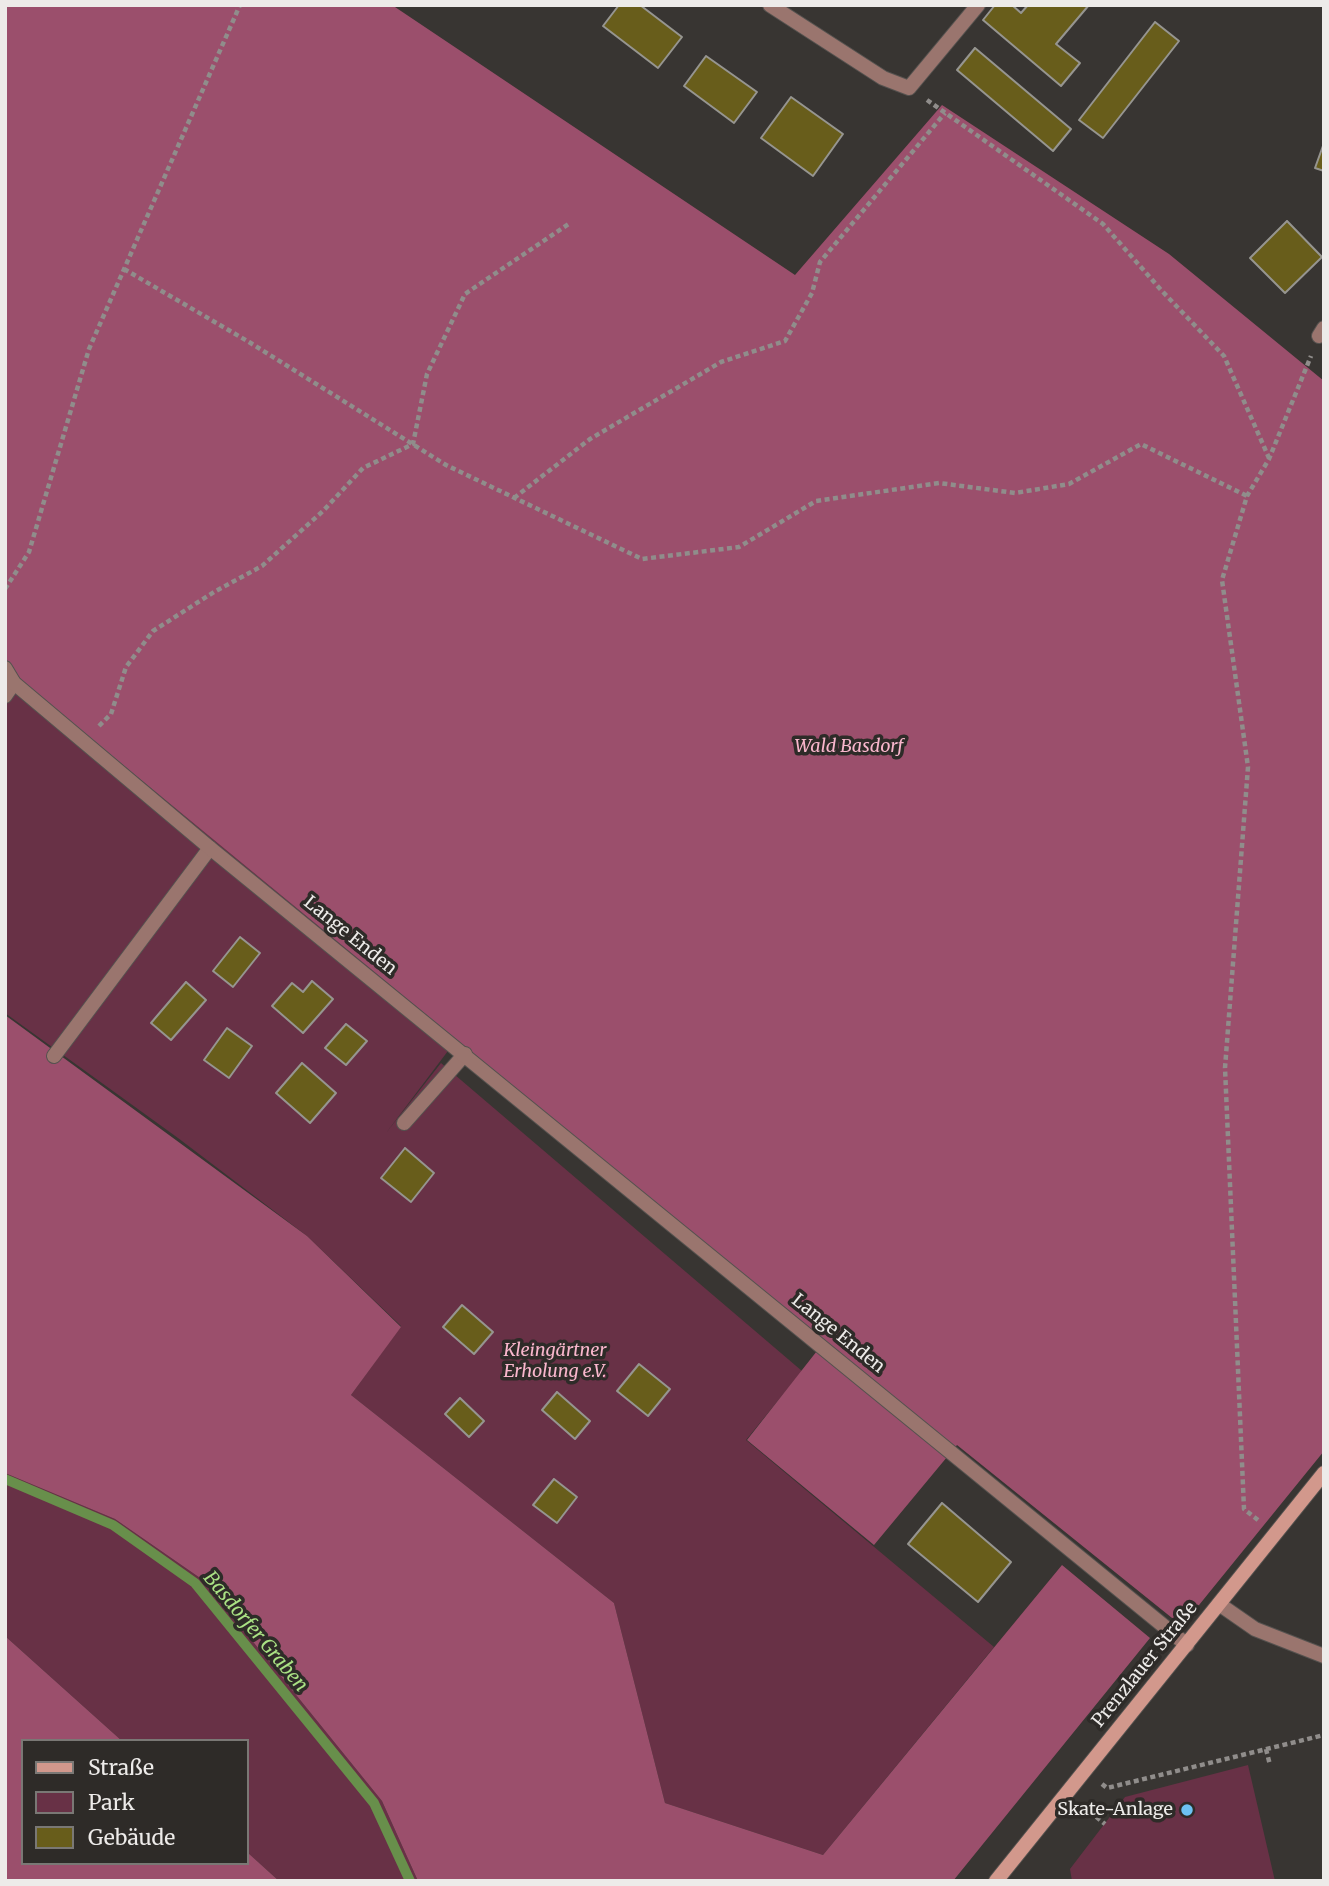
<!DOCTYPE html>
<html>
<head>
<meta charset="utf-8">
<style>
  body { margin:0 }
  #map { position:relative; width:1329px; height:1886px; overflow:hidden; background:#383532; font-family:Merriweather,serif }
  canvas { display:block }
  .frame { position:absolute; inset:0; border:7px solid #edebe9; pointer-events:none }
  .legend { position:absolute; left:21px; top:1739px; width:228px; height:126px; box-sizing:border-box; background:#2e2b28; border:2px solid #7a7875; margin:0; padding:9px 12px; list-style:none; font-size:21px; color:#edebe9 }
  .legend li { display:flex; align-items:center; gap:14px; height:35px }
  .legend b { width:35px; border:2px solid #7a7875 }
</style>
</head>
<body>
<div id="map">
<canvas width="1329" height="1886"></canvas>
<div class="frame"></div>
<ul class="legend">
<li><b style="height:9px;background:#d2988c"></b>Straße</li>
<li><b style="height:19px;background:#683146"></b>Park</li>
<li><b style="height:19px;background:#685d1b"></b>Gebäude</li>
</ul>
</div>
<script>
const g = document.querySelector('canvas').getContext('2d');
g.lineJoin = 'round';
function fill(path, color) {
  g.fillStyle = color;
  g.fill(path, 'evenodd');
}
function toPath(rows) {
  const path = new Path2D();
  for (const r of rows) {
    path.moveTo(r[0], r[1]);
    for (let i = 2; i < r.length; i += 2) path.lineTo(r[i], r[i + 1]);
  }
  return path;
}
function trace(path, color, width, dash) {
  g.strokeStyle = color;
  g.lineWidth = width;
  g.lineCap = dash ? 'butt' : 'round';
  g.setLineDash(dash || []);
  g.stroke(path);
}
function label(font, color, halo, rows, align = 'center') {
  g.font = font + ' Merriweather,serif';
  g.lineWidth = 7;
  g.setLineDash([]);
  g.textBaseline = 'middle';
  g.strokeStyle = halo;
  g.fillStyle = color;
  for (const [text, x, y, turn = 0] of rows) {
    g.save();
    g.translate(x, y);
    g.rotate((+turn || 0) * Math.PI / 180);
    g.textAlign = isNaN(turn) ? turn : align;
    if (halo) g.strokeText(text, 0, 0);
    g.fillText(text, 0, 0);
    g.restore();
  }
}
fill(toPath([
  [5,668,457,1039,386,1133,441,1063,802,1371,746,1440,994,1647,823,1855,665,1803,614,1603,351,1395,401,1326,307,1236,178,1138,5,1013],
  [5,1473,115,1519,203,1580,382,1801,418,1881,279,1881,247,1852,247,1741,122,1741,5,1636],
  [1248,1765,1275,1881,1072,1881,1070,1869,1125,1797]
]), '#683146');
fill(toPath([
  [5,5,392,5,795,275,942,105,1169,254,1324,381,1324,1451,1182,1626,957,1445,874,1545,747,1440,824,1342,5,668],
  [5,1015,307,1236,401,1327,351,1395,614,1603,665,1803,823,1855,1062,1565,1150,1638,953,1881,418,1881,382,1801,203,1580,115,1519,5,1473],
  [5,1636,122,1741,23,1741,23,1863,247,1863,247,1852,279,1881,5,1881]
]), '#9b4f6c');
trace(toPath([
  [5,1479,113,1525,195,1583,374,1803,410,1881]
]), '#688f4b', 10);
const building = toPath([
  [619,5,640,5,682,37,658,68,603,26,619,5],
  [995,5,1012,5,1021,13,1028,5,1089,5,1056,44,1080,63,1061,86,983,20,995,5],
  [1155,22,1179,41,1103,138,1079,120,1155,22],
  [975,48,1071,129,1053,151,957,70,975,48],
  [706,56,757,92,734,123,684,86,706,56],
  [791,97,843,134,813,176,761,138,791,97],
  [1324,143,1324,171,1315,168,1324,143],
  [1287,221,1322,257,1285,293,1250,258,1287,221],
  [240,937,260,953,233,987,213,971,240,937],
  [312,981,333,999,303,1033,272,1006,292,983,303,992,312,981],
  [186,982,206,1000,171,1040,151,1023,186,982],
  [346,1024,367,1041,346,1065,325,1048,346,1024],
  [227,1028,252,1046,229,1078,204,1060,227,1028],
  [302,1063,336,1093,310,1123,276,1093,302,1063],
  [405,1148,434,1173,411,1202,381,1178,405,1148],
  [462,1305,493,1332,474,1354,443,1327,462,1305],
  [639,1364,670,1389,648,1416,617,1391,639,1364],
  [557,1392,590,1421,575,1439,542,1410,557,1392],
  [460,1398,484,1421,469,1437,445,1414,460,1398],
  [554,1479,577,1497,557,1523,533,1505,554,1479],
  [942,1503,1011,1562,978,1602,908,1544,942,1503]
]);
fill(building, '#685d1b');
trace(building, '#969590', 2);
const lane = toPath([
  [5,696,14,683],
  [54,1056,210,848],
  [404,1123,465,1054]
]);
const street = toPath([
  [770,5,883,78,909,88,978,5],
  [1319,336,1324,328],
  [5,668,14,683,210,848,1187,1645],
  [1219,1604,1255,1629,1324,1656]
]);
const secondary = toPath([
  [996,1881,1324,1473]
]);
trace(lane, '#55524f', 16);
trace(street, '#55524f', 16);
trace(secondary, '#55524f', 16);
trace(toPath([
  [927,100,1103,224,1162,291,1224,356,1269,458],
  [124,269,249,342,446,465,642,559,739,547,816,501,939,483,1015,493,1069,484,1141,444,1247,496],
  [514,498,590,439,721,362,785,341,812,293,820,262,945,113],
  [5,589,29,552,89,349,240,5],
  [99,726,111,714,126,667,153,631,214,592,262,566,323,511,363,468,413,444,427,374,465,294,570,223],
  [1258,1520,1244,1509,1225,1068,1248,767,1222,580,1247,496,1269,459,1311,356],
  [1266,1749,1270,1765],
  [1102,1784,1107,1788,1324,1735],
  [1083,1806,1105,1824]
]), '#908d8b', 4.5, [5, 3.5]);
trace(lane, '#9a756e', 14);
trace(street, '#9a756e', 14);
trace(secondary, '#d2988c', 14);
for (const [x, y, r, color] of [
  [1187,1810,7,"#6dc2f3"]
]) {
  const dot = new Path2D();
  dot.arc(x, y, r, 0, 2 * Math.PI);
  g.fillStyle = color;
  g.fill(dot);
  trace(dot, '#2e2b28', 2.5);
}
label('italic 18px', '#f9b6cc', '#2e2b28', [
  ["Wald Basdorf",849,747],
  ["Kleingärtner",555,1351],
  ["Erholung e.V.",555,1372]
]);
label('18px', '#edebe9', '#2e2b28', [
  ["Lange Enden",350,936,39],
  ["Lange Enden",838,1334,39],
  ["Prenzlauer Straße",1145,1665,-51]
]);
label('18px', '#edebe9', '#2e2b28', [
  ["Skate-Anlage",1173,1810]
], 'right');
label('italic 19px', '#aae284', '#2e2b28', [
  ["Basdorfer Graben",255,1632,50]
]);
</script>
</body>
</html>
